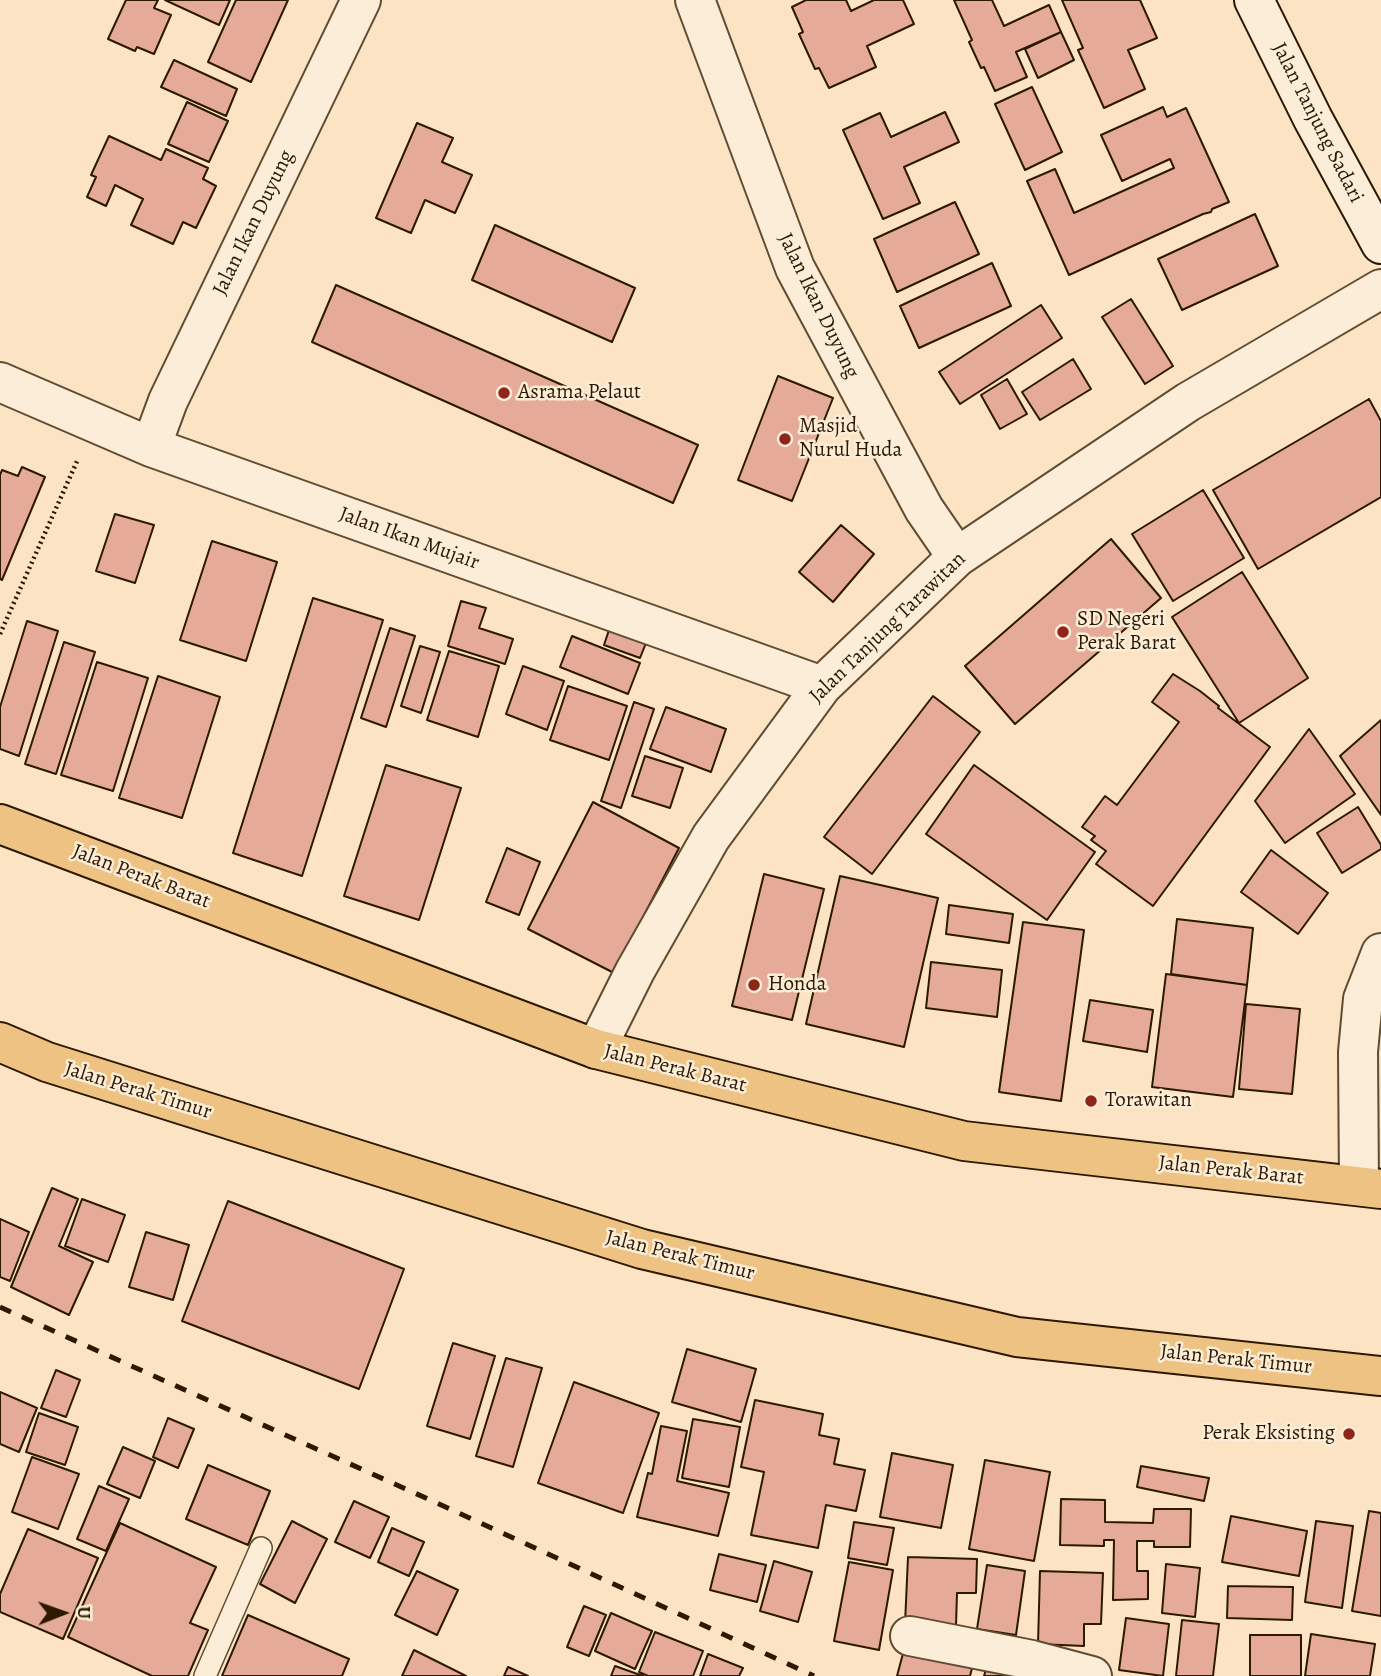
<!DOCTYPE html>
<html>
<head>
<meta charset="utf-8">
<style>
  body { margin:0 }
  #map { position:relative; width:1381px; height:1676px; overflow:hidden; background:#fbe3c3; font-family:Alegreya,serif }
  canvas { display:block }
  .north { position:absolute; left:28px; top:1578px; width:70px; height:70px; -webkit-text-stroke:5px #fcedd8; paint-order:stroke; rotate:89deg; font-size:19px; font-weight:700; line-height:28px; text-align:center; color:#2c1900 }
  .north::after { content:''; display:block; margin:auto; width:24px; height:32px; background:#2c1900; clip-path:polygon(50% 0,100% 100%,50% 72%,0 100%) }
</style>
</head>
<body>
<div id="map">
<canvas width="1381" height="1676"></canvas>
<div class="north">U</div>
</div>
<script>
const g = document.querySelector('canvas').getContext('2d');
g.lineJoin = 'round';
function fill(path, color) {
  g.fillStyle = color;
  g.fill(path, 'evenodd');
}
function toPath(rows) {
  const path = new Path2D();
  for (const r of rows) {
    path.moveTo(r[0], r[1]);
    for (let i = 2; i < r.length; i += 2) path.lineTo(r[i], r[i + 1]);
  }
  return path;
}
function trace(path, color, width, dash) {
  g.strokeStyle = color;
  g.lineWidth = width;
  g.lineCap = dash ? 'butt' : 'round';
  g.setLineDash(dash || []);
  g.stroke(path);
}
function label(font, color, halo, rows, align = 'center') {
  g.font = font + ' Alegreya,serif';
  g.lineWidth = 5;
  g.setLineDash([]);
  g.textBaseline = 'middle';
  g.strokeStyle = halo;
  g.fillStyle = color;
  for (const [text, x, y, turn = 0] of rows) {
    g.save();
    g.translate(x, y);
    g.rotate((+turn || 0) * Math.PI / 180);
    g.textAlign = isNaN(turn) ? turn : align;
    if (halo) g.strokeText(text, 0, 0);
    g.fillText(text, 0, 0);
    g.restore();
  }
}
const building = toPath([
  [126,0,158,0,154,8,171,15,154,54,137,47,135,51,108,39,126,0],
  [165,0,230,0,219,25,165,0],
  [236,0,288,0,251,82,208,62,236,0],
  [806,0,846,0,851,11,874,0,903,0,914,24,867,46,876,67,829,88,819,68,815,69,799,34,803,32,792,7,806,0],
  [954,0,992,0,1004,26,1049,5,1061,32,1016,52,1027,77,995,91,984,67,981,68,969,42,972,40,954,0],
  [1062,0,1140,0,1157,38,1128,50,1145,89,1104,108,1078,50,1083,48,1062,0],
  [1061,32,1074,60,1038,78,1025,49,1061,32],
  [174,60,237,89,226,116,161,87,174,60],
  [1032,87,1062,152,1025,170,995,104,1032,87],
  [187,102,228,121,209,162,168,144,187,102],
  [1163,107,1167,117,1186,108,1229,202,1212,209,1211,212,1203,214,1069,275,1027,181,1055,169,1074,213,1174,168,1170,159,1122,181,1101,135,1163,107],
  [945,112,959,142,904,167,920,203,883,219,843,130,880,113,891,137,945,112],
  [417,123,453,138,442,162,472,175,455,213,425,200,411,233,376,218,417,123],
  [109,136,161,160,166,149,208,168,203,179,216,186,196,228,183,222,173,244,131,225,143,199,115,185,106,206,87,197,96,177,91,175,109,136],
  [955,202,979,254,897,292,874,239,955,202],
  [1255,214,1278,266,1182,310,1158,259,1255,214],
  [495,225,635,288,612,342,472,280,495,225],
  [992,263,1011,306,919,348,900,306,992,263],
  [336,285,698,445,673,503,312,342,336,285],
  [1131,299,1173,366,1145,384,1102,317,1131,299],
  [1041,305,1062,338,960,404,939,372,1041,305],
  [1073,359,1091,389,1040,420,1022,392,1073,359],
  [778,376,833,398,792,501,738,480,778,376],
  [1007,379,1027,414,1000,429,981,395,1007,379],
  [1369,399,1381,421,1381,497,1258,569,1213,490,1369,399],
  [22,467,45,477,2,580,0,579,0,475,2,470,18,476,22,467],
  [1203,490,1244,558,1173,601,1132,534,1203,490],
  [115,514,154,525,135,583,96,571,115,514],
  [841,525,874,554,833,602,799,572,841,525],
  [1111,539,1161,598,1015,724,965,666,1111,539],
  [212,541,277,562,246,661,180,640,212,541],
  [1242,572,1308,678,1239,723,1172,617,1242,572],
  [313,598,383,620,302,876,233,853,313,598],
  [461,601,486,608,479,628,513,639,505,664,448,646,461,601],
  [27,621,58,631,19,756,0,749,0,707,27,621],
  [611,624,648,638,640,658,604,645,611,624],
  [390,628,415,636,386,727,361,718,390,628],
  [572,636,640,663,628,694,560,667,572,636],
  [64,642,95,652,56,774,25,764,64,642],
  [420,646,440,652,421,713,401,706,420,646],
  [449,651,499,666,478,737,427,720,449,651],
  [97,662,148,678,113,791,61,775,97,662],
  [523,666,564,681,547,730,506,714,523,666],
  [1173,674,1200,691,1219,706,1218,708,1270,747,1153,906,1096,864,1106,851,1091,840,1095,836,1082,827,1105,796,1117,805,1179,722,1152,702,1173,674],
  [158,676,220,697,182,818,119,798,158,676],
  [568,686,627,706,609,760,550,740,568,686],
  [933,696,980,732,872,874,824,837,933,696],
  [634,702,654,709,621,808,601,801,634,702],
  [666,707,726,729,711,772,650,749,666,707],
  [1381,720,1381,815,1340,756,1381,720],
  [1309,729,1355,794,1285,843,1255,801,1309,729],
  [645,756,683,768,670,808,632,796,645,756],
  [386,765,461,788,419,920,344,896,386,765],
  [974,765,1095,852,1047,920,926,834,974,765],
  [593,802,679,848,614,973,528,929,593,802],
  [1358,807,1381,845,1381,849,1342,873,1317,833,1358,807],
  [507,848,540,862,519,915,486,902,507,848],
  [1271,850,1328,893,1298,934,1241,892,1271,850],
  [764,874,824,889,792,1020,732,1006,764,874],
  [840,876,938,898,904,1047,806,1024,840,876],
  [949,905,1013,914,1009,943,946,934,949,905],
  [1177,919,1253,928,1247,985,1171,974,1177,919],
  [1023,922,1084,930,1061,1101,999,1092,1023,922],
  [931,962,1002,970,997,1017,926,1008,931,962],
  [1166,974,1247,985,1233,1097,1152,1087,1166,974],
  [1090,1000,1153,1010,1147,1052,1083,1041,1090,1000],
  [1246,1004,1300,1009,1292,1094,1239,1089,1246,1004],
  [52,1188,78,1199,59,1246,93,1262,69,1315,11,1287,52,1188],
  [82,1199,125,1215,108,1262,65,1246,82,1199],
  [228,1201,404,1269,359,1389,182,1321,228,1201],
  [0,1219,29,1232,10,1281,0,1277,0,1219],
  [146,1232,189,1245,173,1300,129,1287,146,1232],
  [453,1343,495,1356,470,1439,427,1426,453,1343],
  [687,1349,756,1369,741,1422,672,1402,687,1349],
  [506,1358,542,1368,513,1467,476,1456,506,1358],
  [56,1370,80,1380,66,1417,41,1408,56,1370],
  [574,1382,659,1413,623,1513,538,1483,574,1382],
  [0,1392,37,1408,19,1452,0,1444,0,1392],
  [755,1400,823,1414,819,1435,839,1439,834,1464,865,1470,856,1511,826,1505,818,1548,751,1535,764,1472,741,1467,755,1400],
  [39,1413,78,1427,65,1465,26,1452,39,1413],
  [168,1418,194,1429,178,1468,153,1457,168,1418],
  [693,1419,740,1427,729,1487,682,1478,693,1419],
  [661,1426,687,1431,677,1481,729,1493,718,1536,637,1517,648,1473,652,1474,661,1426],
  [123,1447,155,1461,140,1498,107,1484,123,1447],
  [892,1453,953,1465,941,1528,880,1517,892,1453],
  [32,1457,79,1474,58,1529,12,1512,32,1457],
  [985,1460,1050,1472,1034,1561,969,1549,985,1460],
  [208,1465,270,1491,248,1545,186,1519,208,1465],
  [1141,1466,1209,1478,1204,1501,1137,1487,1141,1466],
  [99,1486,129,1499,106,1551,77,1539,99,1486],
  [1061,1499,1105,1500,1105,1522,1153,1523,1154,1509,1191,1509,1190,1547,1154,1547,1154,1541,1137,1541,1137,1571,1148,1571,1148,1599,1113,1600,1114,1540,1104,1540,1104,1546,1060,1545,1061,1499],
  [354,1501,389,1517,370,1558,335,1542,354,1501],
  [1369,1511,1381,1513,1381,1616,1352,1611,1369,1511],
  [1231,1516,1307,1531,1299,1576,1222,1562,1231,1516],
  [292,1521,327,1539,295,1603,260,1584,292,1521],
  [1316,1521,1353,1526,1342,1608,1305,1602,1316,1521],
  [854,1522,894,1528,887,1565,848,1558,854,1522],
  [120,1523,216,1567,190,1623,208,1630,188,1676,152,1676,68,1637,120,1523],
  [392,1528,424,1542,409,1576,378,1562,392,1528],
  [28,1529,98,1558,63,1639,0,1612,0,1594,28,1529],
  [719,1554,766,1565,757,1602,710,1590,719,1554],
  [908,1557,977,1559,976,1593,957,1593,956,1625,905,1624,908,1557],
  [774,1561,812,1572,798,1622,760,1611,774,1561],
  [849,1562,893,1570,879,1650,834,1641,849,1562],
  [1166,1564,1200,1568,1195,1617,1162,1613,1166,1564],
  [987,1565,1025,1571,1016,1635,977,1629,987,1565],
  [417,1571,458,1590,437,1635,395,1615,417,1571],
  [1040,1571,1103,1573,1101,1624,1084,1624,1084,1646,1038,1644,1040,1571],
  [1228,1586,1293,1587,1292,1620,1227,1618,1228,1586],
  [584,1606,606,1615,589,1656,567,1647,584,1606],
  [611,1613,652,1631,635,1669,595,1651,611,1613],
  [248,1615,349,1659,342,1676,222,1676,248,1615],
  [1126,1618,1169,1624,1163,1676,1119,1670,1126,1618],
  [1182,1620,1219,1624,1213,1676,1176,1676,1182,1620],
  [655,1632,703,1651,693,1676,648,1676,639,1672,655,1632],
  [1311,1634,1375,1644,1370,1676,1305,1676,1311,1634],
  [1250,1635,1301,1635,1301,1676,1250,1676,1250,1635],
  [905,1646,973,1664,970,1676,897,1676,905,1646],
  [414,1650,466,1676,402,1676,414,1650],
  [708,1654,743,1668,739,1676,700,1676,708,1654],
  [615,1666,643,1676,611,1676,615,1666],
  [987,1666,1021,1676,984,1676,987,1666],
  [508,1667,528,1676,504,1676,508,1667]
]);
fill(building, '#e5ab98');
trace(building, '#2c1900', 2);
const lane = toPath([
  [205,1676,261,1548]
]);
const street = toPath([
  [695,0,795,268,924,509,957,557],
  [0,382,151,447,822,686],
  [151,447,168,401,361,0],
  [596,1049,635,971,711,837,822,686,957,557,1188,402,1381,289],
  [1359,1186,1358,1052,1363,999,1381,953],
  [910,1636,1032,1660,1092,1676]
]);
const secondary = toPath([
  [1254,0,1313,119,1381,244]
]);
const highway = toPath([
  [0,824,596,1049,964,1141,1381,1189],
  [0,1042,47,1062,642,1249,1017,1337,1381,1376]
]);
trace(lane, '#604c31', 24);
trace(street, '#604c31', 42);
trace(secondary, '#2c1900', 42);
trace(highway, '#2c1900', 42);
trace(toPath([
  [0,634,78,459]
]), '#2c1900', 4.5, [2, 3.5]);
trace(lane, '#fcedd8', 21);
trace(street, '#fcedd8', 38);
trace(secondary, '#fcedd8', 38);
trace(highway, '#eec282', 38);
trace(toPath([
  [0,1307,437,1503,814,1676]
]), '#2c1900', 5, [12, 12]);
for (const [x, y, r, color] of [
  [504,393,7,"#8f2418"],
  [785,439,7,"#8f2418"],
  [1063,632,7,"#8f2418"],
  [754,985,7,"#8f2418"],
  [1091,1101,7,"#8f2418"],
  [1349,1434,7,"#8f2418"]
]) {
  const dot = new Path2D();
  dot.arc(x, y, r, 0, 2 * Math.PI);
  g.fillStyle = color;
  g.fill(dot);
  trace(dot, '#fcedd8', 2.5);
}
label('21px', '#2c1900', '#fcedd8', [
  ["Jalan Tanjung Sadari",1317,123,63],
  ["Jalan Ikan Duyung",254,223,-64],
  ["Jalan Ikan Duyung",818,306,64],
  ["Jalan Ikan Mujair",409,539,20],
  ["Jalan Tanjung Tarawitan",888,628,-44],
  ["Jalan Perak Barat",141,877,21],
  ["Jalan Perak Barat",675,1069,14],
  ["Jalan Perak Timur",138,1091,17],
  ["Jalan Perak Barat",1231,1171,6],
  ["Jalan Perak Timur",680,1256,14],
  ["Jalan Perak Timur",1236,1360,6]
]);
label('21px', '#2c1900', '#fcedd8', [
  ["Asrama Pelaut",518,393],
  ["Masjid",799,427],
  ["Nurul Huda",799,451],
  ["SD Negeri",1077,620],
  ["Perak Barat",1077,644],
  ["Honda",768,985],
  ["Torawitan",1105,1101],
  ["Perak Eksisting",1335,1434,"right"]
], 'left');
</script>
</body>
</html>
